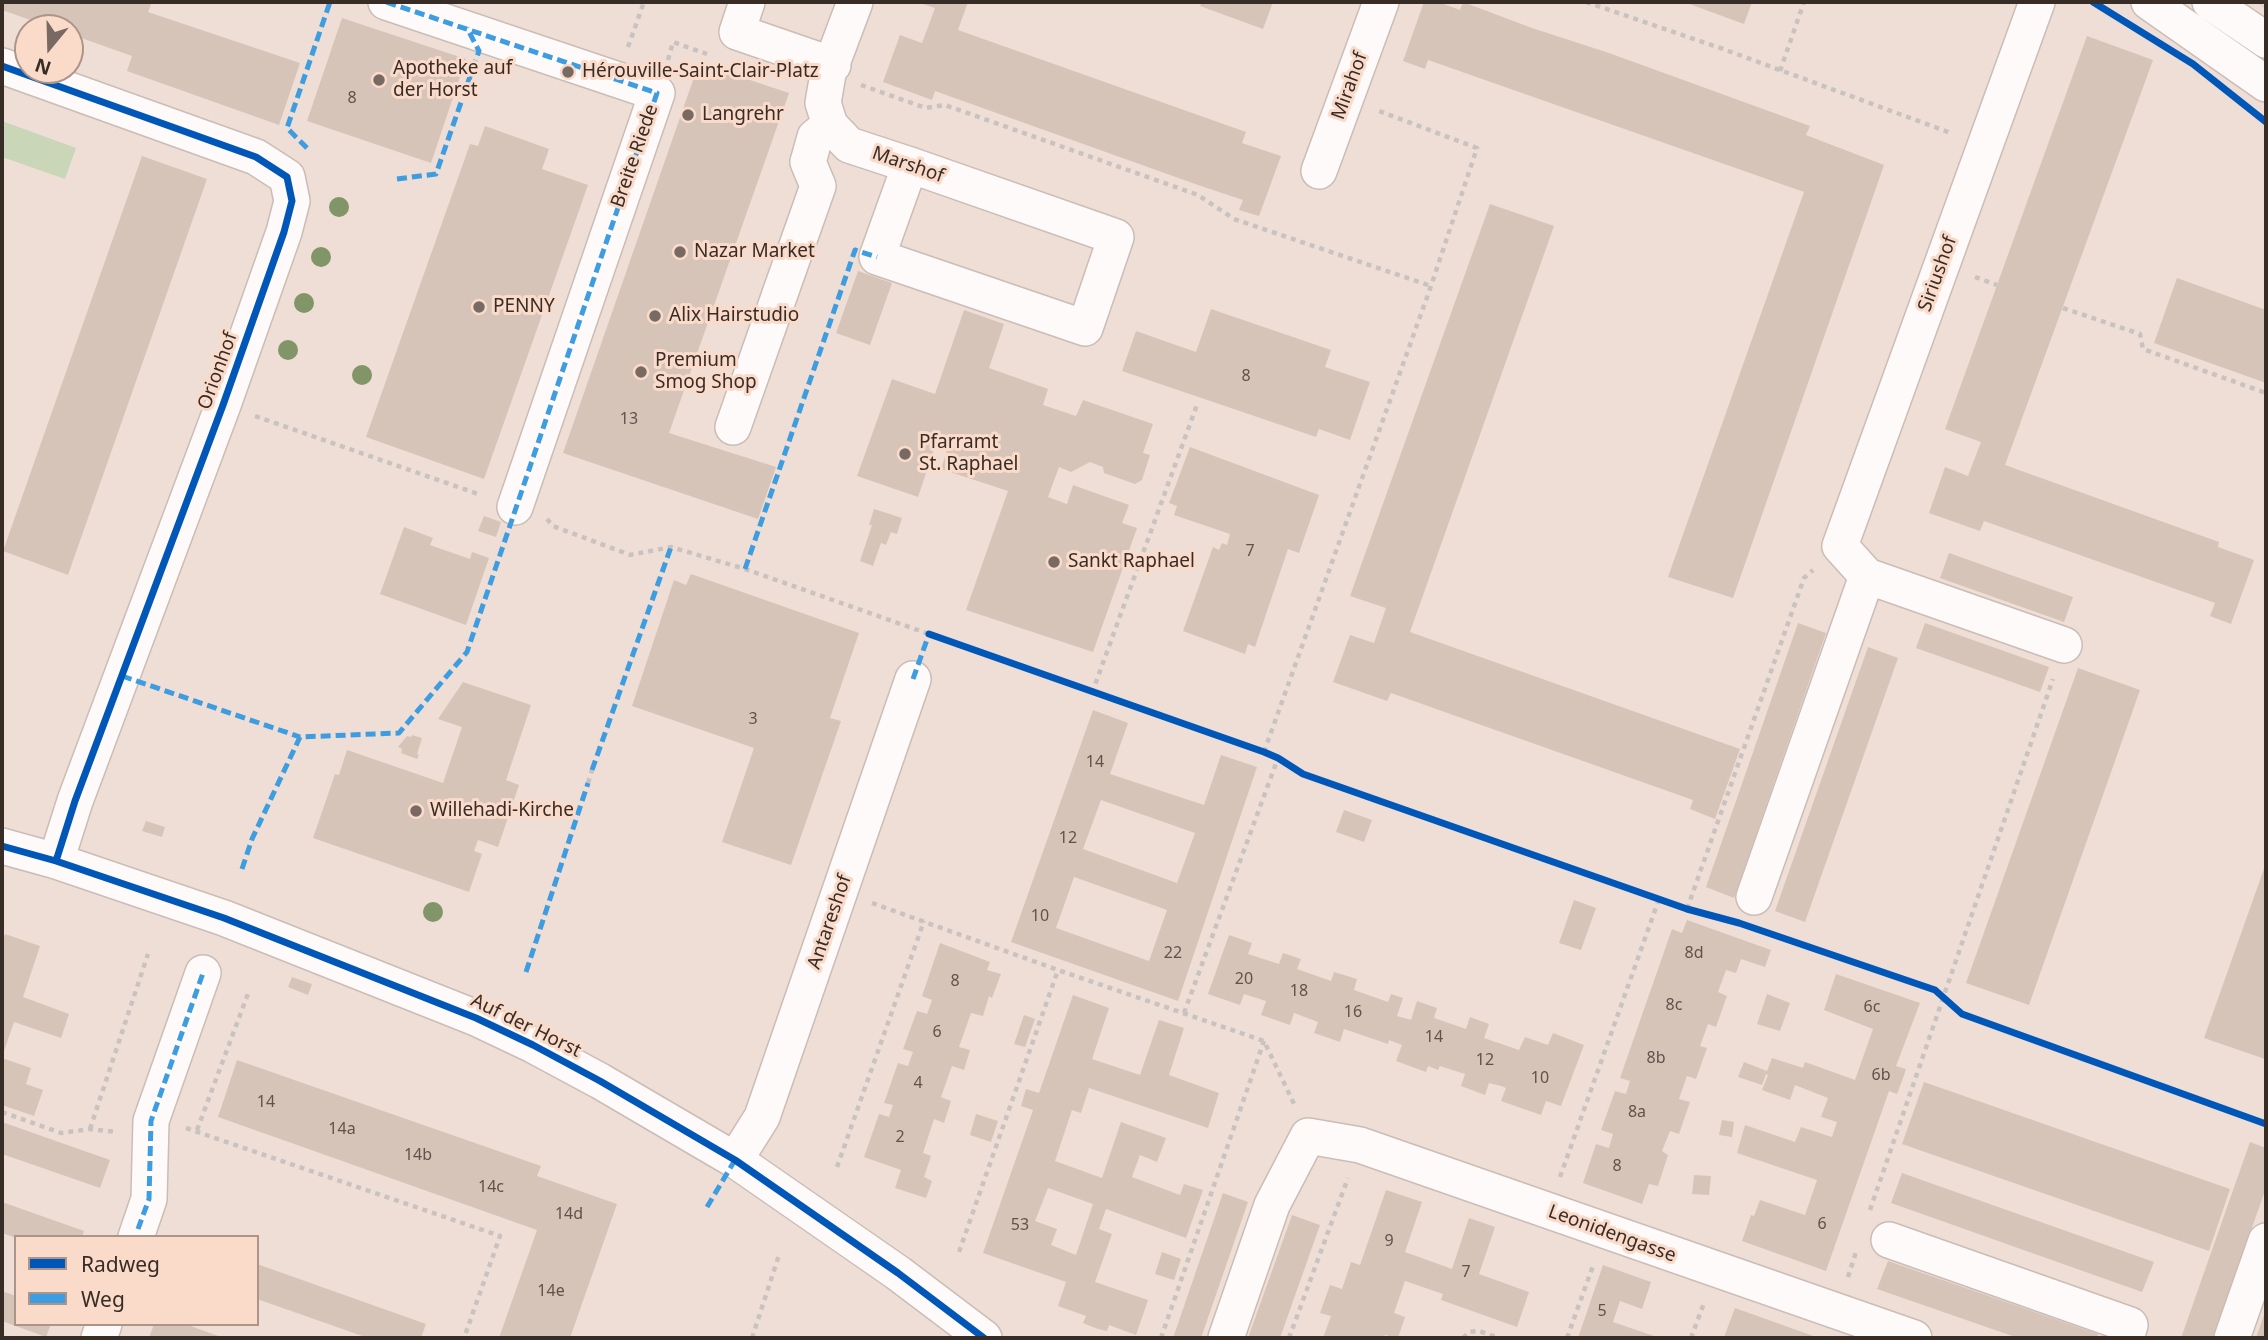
<!DOCTYPE html>
<html>
<head>
<meta charset="utf-8">
<style>
  body { margin:0 }
  #map { position:relative; width:2268px; height:1340px; overflow:hidden; background:#efded5; font-family:"Noto Sans",sans-serif }
  canvas { display:block }
  .frame { position:absolute; inset:0; border:4px solid #382c26; pointer-events:none }
  .legend { position:absolute; left:14px; top:1235px; width:245px; height:91px; box-sizing:border-box; background:#fadbca; border:2px solid #ac9588; margin:0; padding:9px 12px; list-style:none; font-size:21px; color:#382c26 }
  .legend li { display:flex; align-items:center; gap:14px; height:35px }
  .legend b { width:35px; border:2px solid #ac9588 }
  .north { position:absolute; left:14px; top:14px; width:70px; height:70px; box-sizing:border-box; background:#fadbca; border:2px solid #ac9588; border-radius:50%; rotate:199deg; font-size:19px; font-weight:700; line-height:28px; text-align:center; color:#382c26 }
  .north::after { content:''; display:block; margin:auto; width:24px; height:32px; background:#786a63; clip-path:polygon(50% 0,100% 100%,50% 72%,0 100%) }
</style>
</head>
<body>
<div id="map">
<canvas width="2268" height="1340"></canvas>
<div class="frame"></div>
<ul class="legend">
<li><b style="height:9px;background:#0057b8"></b>Radweg</li>
<li><b style="height:9px;background:#3e9ce0"></b>Weg</li>
</ul>
<div class="north">N</div>
</div>
<script>
const g = document.querySelector('canvas').getContext('2d');
g.lineJoin = 'round';
function fill(path, color) {
  g.fillStyle = color;
  g.fill(path, 'evenodd');
}
function toPath(rows) {
  const path = new Path2D();
  for (const r of rows) {
    path.moveTo(r[0], r[1]);
    for (let i = 2; i < r.length; i += 2) path.lineTo(r[i], r[i + 1]);
  }
  return path;
}
function trace(path, color, width, dash) {
  g.strokeStyle = color;
  g.lineWidth = width;
  g.lineCap = dash ? 'butt' : 'round';
  g.setLineDash(dash || []);
  g.stroke(path);
}
function label(font, color, halo, rows, align = 'center') {
  g.font = font + ' "Noto Sans",sans-serif';
  g.lineWidth = 6;
  g.setLineDash([]);
  g.textBaseline = 'middle';
  g.strokeStyle = halo;
  g.fillStyle = color;
  for (const [text, x, y, turn = 0] of rows) {
    g.save();
    g.translate(x, y);
    g.rotate((+turn || 0) * Math.PI / 180);
    g.textAlign = isNaN(turn) ? turn : align;
    if (halo) g.strokeText(text, 0, 0);
    g.fillText(text, 0, 0);
    g.restore();
  }
}
fill(toPath([
  [2,121,76,148,65,179,2,157]
]), '#cad6b8');
fill(toPath([
  [2,2,152,2,148,12,300,63,279,125,127,71,132,56,70,34,70,28,53,28,2,10],
  [917,2,968,2,958,30,1246,132,1242,143,1281,156,1259,216,1239,210,1243,200,1198,185,935,91,932,100,883,82,900,35,922,43,935,8],
  [1202,2,1273,2,1263,29,1200,6],
  [1424,2,1438,2,1460,10,1463,2,1532,28,1609,53,1810,126,1806,135,1884,165,1733,598,1668,577,1804,192,1428,60,1425,69,1403,61],
  [1684,2,1752,2,1744,24],
  [342,18,466,59,431,163,307,121],
  [2087,36,2153,60,2005,465,2219,542,2218,547,2254,560,2231,624,2210,616,2215,603,1984,521,1980,531,1929,513,1945,467,1968,476,1981,442,1945,429],
  [699,63,789,93,669,433,776,467,758,519,563,453],
  [485,126,549,149,542,169,588,185,484,479,366,437,470,144,478,146],
  [142,156,207,179,68,575,3,551],
  [1490,204,1554,226,1410,632,1740,749,1715,819,1690,809,1693,800,1391,693,1387,701,1333,682,1350,635,1374,643,1386,608,1350,596],
  [858,271,892,283,870,345,836,333],
  [2177,278,2266,310,2266,383,2154,343],
  [1211,309,1331,350,1325,367,1370,382,1350,440,1319,429,1316,437,1122,371,1136,331,1196,352],
  [964,310,1004,324,989,368,1048,389,1043,405,1076,416,1083,400,1153,424,1143,453,1150,455,1142,480,1135,484,1104,473,1103,467,1090,462,1071,472,1059,467,1048,497,1067,504,1073,485,1129,505,1122,523,1137,528,1093,652,966,610,1008,491,941,469,950,441,938,437,918,497,857,476,892,379,935,394],
  [1190,447,1319,495,1299,553,1288,549,1255,647,1248,644,1245,654,1183,631,1213,547,1219,550,1222,543,1227,545,1230,534,1174,515,1177,506,1169,503],
  [874,509,902,518,897,534,891,532,886,545,881,543,873,566,860,561,872,525,869,525],
  [484,516,501,522,496,537,478,531],
  [404,527,433,538,430,545,470,559,472,552,489,558,466,625,380,594],
  [1949,553,2073,597,2064,622,1940,578],
  [691,574,859,633,830,718,841,721,791,865,722,842,754,748,632,706,674,580,686,585],
  [1798,623,1826,633,1734,898,1706,887],
  [1925,623,2049,667,2040,692,1916,648],
  [1868,647,1898,658,1805,922,1775,911],
  [2078,668,2140,690,2029,1005,1966,983],
  [463,682,531,705,506,780,519,785,498,847,478,840,474,851,482,854,469,892,313,838,335,774,339,775,347,750,443,783,462,727,438,719],
  [1093,710,1128,723,1110,774,1204,805,1221,755,1257,767,1178,1001,1011,942],
  [1101,800,1195,833,1177,883,1083,849],
  [1074,877,1167,910,1149,961,1056,928],
  [412,735,422,738,417,754,419,755,417,759,401,753,402,749,398,747,407,736,411,737],
  [1344,810,1372,820,1364,842,1336,832],
  [146,821,165,827,162,837,142,831],
  [2266,863,2266,1054,2265,1059,2204,1038],
  [1574,900,1596,908,1581,950,1559,943],
  [1687,920,1771,950,1765,967,1741,959,1736,973,1726,970,1718,992,1727,996,1716,1027,1708,1024,1700,1046,1707,1048,1696,1079,1687,1076,1679,1099,1690,1102,1679,1134,1670,1131,1662,1151,1668,1155,1658,1186,1649,1184,1642,1204,1583,1183,1596,1144,1609,1148,1613,1134,1601,1130,1615,1091,1626,1094,1630,1081,1620,1078,1672,929,1682,933],
  [5,934,40,946,23,997,69,1014,61,1038,14,1022,2,1057,2,942],
  [1229,935,1252,943,1248,954,1279,964,1283,953,1301,959,1297,969,1331,981,1334,972,1357,979,1354,990,1388,1002,1391,994,1403,998,1397,1016,1411,1020,1417,1001,1437,1008,1434,1018,1466,1029,1470,1017,1489,1024,1484,1038,1519,1050,1525,1037,1548,1045,1553,1033,1584,1045,1561,1106,1546,1101,1541,1115,1501,1101,1506,1088,1501,1086,1489,1083,1485,1095,1461,1086,1465,1074,1440,1066,1438,1070,1428,1066,1426,1072,1396,1061,1402,1045,1389,1040,1388,1044,1344,1029,1340,1042,1314,1033,1318,1022,1294,1013,1290,1025,1261,1015,1266,1001,1244,994,1240,1005,1208,994],
  [940,943,990,962,987,970,1001,974,992,998,989,996,983,1016,971,1013,959,1047,970,1050,964,1070,952,1066,941,1097,951,1101,944,1123,934,1119,923,1153,931,1156,924,1177,932,1181,926,1198,895,1188,901,1170,864,1157,879,1114,889,1117,893,1105,884,1103,898,1063,908,1066,913,1052,903,1049,917,1011,927,1014,932,1000,922,996],
  [1836,974,1920,1003,1896,1066,1906,1069,1902,1081,1897,1094,1889,1091,1826,1271,1742,1241,1751,1215,1754,1216,1760,1200,1805,1215,1817,1180,1737,1153,1745,1125,1795,1142,1801,1127,1832,1137,1837,1122,1821,1117,1828,1098,1795,1085,1790,1100,1762,1090,1768,1075,1766,1074,1762,1085,1738,1077,1744,1062,1767,1071,1772,1058,1803,1068,1805,1062,1855,1080,1873,1029,1824,1010],
  [292,977,312,984,308,995,288,987],
  [1767,994,1790,1003,1780,1031,1757,1024],
  [1073,995,1109,1008,1092,1059,1140,1075,1159,1020,1184,1028,1169,1075,1219,1093,1208,1128,1089,1088,1081,1113,1072,1110,1055,1161,1102,1178,1121,1122,1166,1138,1157,1162,1140,1155,1132,1177,1180,1195,1184,1184,1203,1190,1186,1238,1106,1209,1099,1229,1112,1234,1095,1282,1148,1300,1136,1335,1109,1325,1107,1331,1098,1329,1083,1323,1086,1316,1058,1306,1066,1282,983,1253,1033,1110,1021,1106,1026,1089,1039,1093],
  [1048,1188,1093,1204,1076,1255,1051,1245,1057,1229,1035,1221],
  [1024,1015,1035,1019,1025,1047,1014,1044],
  [2,1058,31,1068,26,1084,43,1090,34,1116,2,1105],
  [237,1060,541,1166,537,1176,617,1204,570,1338,499,1338,537,1230,218,1117],
  [1924,1082,2230,1189,2209,1251,1902,1144],
  [976,1114,998,1121,991,1142,970,1135],
  [1722,1120,1734,1122,1732,1137,1719,1135],
  [2,1122,110,1160,100,1188,2,1154],
  [2250,1142,2266,1148,2266,1188,2213,1338,2181,1338],
  [1902,1173,2154,1262,2142,1292,1891,1203],
  [1694,1175,1711,1176,1709,1195,1692,1194],
  [1386,1190,1422,1202,1405,1252,1452,1269,1469,1218,1495,1227,1479,1274,1529,1292,1517,1327,1441,1300,1443,1294,1405,1281,1394,1313,1405,1317,1398,1338,1385,1335,1384,1338,1323,1338,1331,1316,1320,1313,1330,1285,1342,1289,1351,1262,1360,1265],
  [1223,1193,1248,1202,1201,1338,1173,1338],
  [2,1202,84,1231,82,1237,16,1238,2,1233],
  [1292,1215,1320,1225,1280,1338,1248,1338],
  [1162,1252,1181,1259,1174,1280,1155,1274],
  [1888,1261,2098,1334,2097,1338,2018,1338,1877,1289],
  [257,1264,426,1324,421,1338,368,1338,257,1299],
  [1603,1265,1651,1282,1642,1309,1620,1301,1613,1322,1660,1338,1578,1338],
  [2,1291,16,1296,16,1324,51,1324,46,1337,2,1321],
  [1735,1308,1819,1338,1818,1338,1724,1337],
  [2266,1309,2266,1338,2256,1338],
  [154,1324,185,1324,224,1338,149,1338]
]), '#d7c4b9');
const minor = toPath([
  [386,2,657,93,515,507],
  [747,2,737,32,833,65],
  [855,2,828,74,823,103,830,125,849,145,910,165,1116,237,1085,328,877,257,910,165],
  [2037,2,1840,546,1867,576,2064,645],
  [2149,2,2266,84],
  [2210,2,2266,40],
  [2,66,256,157,287,177,292,201,284,232,223,405,75,801,56,861],
  [1319,171,1381,2],
  [733,427,818,186,808,162,815,137,830,125],
  [2,846,56,861,224,918,476,1018,533,1045,600,1081,735,1160,898,1273,984,1338],
  [1754,897,1867,576],
  [735,1160,762,1117,913,679],
  [136,1237,149,1199,151,1121,203,973],
  [1889,1240,2130,1325,2126,1338],
  [99,1338,104,1324],
  [1226,1338,1272,1205,1308,1136,1360,1145,1914,1338],
  [2232,1338,2266,1241]
]);
trace(minor, '#cabdb6', 38);
trace(toPath([
  [1586,2,1723,49,1951,133],
  [628,47,644,2],
  [668,60,673,42,707,54],
  [1780,71,1804,2],
  [861,85,926,108,945,105,1198,195,1234,219,1431,286],
  [1975,277,1997,285],
  [2063,308,2140,334,2143,349,2266,393],
  [255,416,481,495],
  [547,519,553,526,630,555,671,547,745,569,929,634],
  [1092,693,1198,402],
  [1264,752,1431,286,1477,148,1379,111],
  [588,783,592,770],
  [872,903,1058,970,1264,1041,1295,1106],
  [1687,909,1804,578,1813,570],
  [1184,1013,1278,758],
  [2,1112,61,1133,90,1129,117,1132],
  [186,1128,500,1236,464,1338],
  [90,1129,148,954],
  [197,1130,249,991],
  [837,1167,924,921],
  [1560,1177,1659,899],
  [1870,1210,2053,679],
  [959,1252,1058,970],
  [1848,1277,1856,1252],
  [752,1338,779,1255],
  [1161,1338,1264,1041],
  [1289,1338,1348,1178],
  [1463,1338,1469,1332,1479,1331,1499,1338],
  [1567,1338,1594,1263],
  [1691,1338,1704,1303]
]), '#c9c3c0', 4.5, [5, 5]);
trace(minor, '#fdfaf9', 35);
trace(toPath([
  [2257,2,2266,8]
]), '#d7d2d0', 2);
trace(toPath([
  [307,148,287,128,330,2],
  [397,179,436,174,479,51,467,28],
  [745,569,855,250,877,257],
  [122,676,300,737],
  [913,679,929,634,935,637],
  [592,770,671,547],
  [242,869,252,839,300,737,399,733,467,652,657,93,386,2],
  [526,972,588,783],
  [707,1207,735,1160],
  [138,1229,149,1199,151,1121,203,973]
]), '#3e9ce0', 5, [10, 5]);
trace(toPath([
  [2093,2,2193,64,2266,122],
  [2,66,256,157,287,177,292,201,284,232,223,405,75,801,56,861],
  [929,634,1264,752,1278,758,1303,774,1687,909,1739,923,1935,990,1962,1014,2266,1124],
  [2,846,56,861,224,918,476,1018,533,1045,600,1081,735,1160,898,1273,984,1338]
]), '#0057b8', 7);
g.fillStyle = '#819568';
for (const [x, y] of [
  [339,207],
  [321,257],
  [304,303],
  [288,350],
  [362,375],
  [433,912]
]) {
  g.beginPath();
  g.arc(x, y, 10, 0, 2 * Math.PI);
  g.fill();
}
for (const [x, y, r, color] of [
  [568,72,7,"#786a63"],
  [379,80,7,"#786a63"],
  [688,115,7,"#786a63"],
  [680,252,7,"#786a63"],
  [479,307,7,"#786a63"],
  [655,316,7,"#786a63"],
  [641,372,7,"#786a63"],
  [905,454,7,"#786a63"],
  [1054,562,7,"#786a63"],
  [416,811,7,"#786a63"]
]) {
  const dot = new Path2D();
  dot.arc(x, y, r, 0, 2 * Math.PI);
  g.fillStyle = color;
  g.fill(dot);
  trace(dot, '#fadbca', 2.5);
}
label('16px', '#60524b', null, [
  ["8",352,98],
  ["8",1246,376],
  ["13",629,419],
  ["7",1250,551],
  ["3",753,719],
  ["14",1095,762],
  ["12",1068,838],
  ["10",1040,916],
  ["22",1173,953],
  ["8d",1694,953],
  ["20",1244,979],
  ["8",955,981],
  ["18",1299,991],
  ["8c",1674,1005],
  ["6c",1872,1007],
  ["16",1353,1012],
  ["6",937,1032],
  ["14",1434,1037],
  ["8b",1656,1058],
  ["12",1485,1060],
  ["6b",1881,1075],
  ["10",1540,1078],
  ["4",918,1083],
  ["14",266,1102],
  ["8a",1637,1112],
  ["14a",342,1129],
  ["2",900,1137],
  ["14b",418,1155],
  ["8",1617,1166],
  ["14c",491,1187],
  ["14d",569,1214],
  ["6",1822,1224],
  ["53",1020,1225],
  ["9",1389,1241],
  ["7",1466,1272],
  ["14e",551,1291],
  ["5",1602,1311]
]);
label('19px', '#382c26', '#fadbca', [
  ["Apotheke auf",393,69],
  ["der Horst",393,91],
  ["Hérouville-Saint-Clair-Platz",582,72],
  ["Langrehr",702,115],
  ["Nazar Market",694,252],
  ["PENNY",493,307],
  ["Alix Hairstudio",669,316],
  ["Premium",655,361],
  ["Smog Shop",655,383],
  ["Pfarramt",919,443],
  ["St. Raphael",919,465],
  ["Sankt Raphael",1068,562],
  ["Willehadi-Kirche",430,811]
], 'left');
label('19px', '#382c26', '#fadbca', [
  ["Mirahof",1350,86,-70],
  ["Breite Riede",635,156,-71],
  ["Marshof",908,165,19],
  ["Siriushof",1938,274,-70],
  ["Orionhof",218,371,-70],
  ["Antareshof",830,922,-71],
  ["Auf der Horst",526,1026,26],
  ["Leonidengasse",1612,1234,20]
]);
</script>
</body>
</html>
